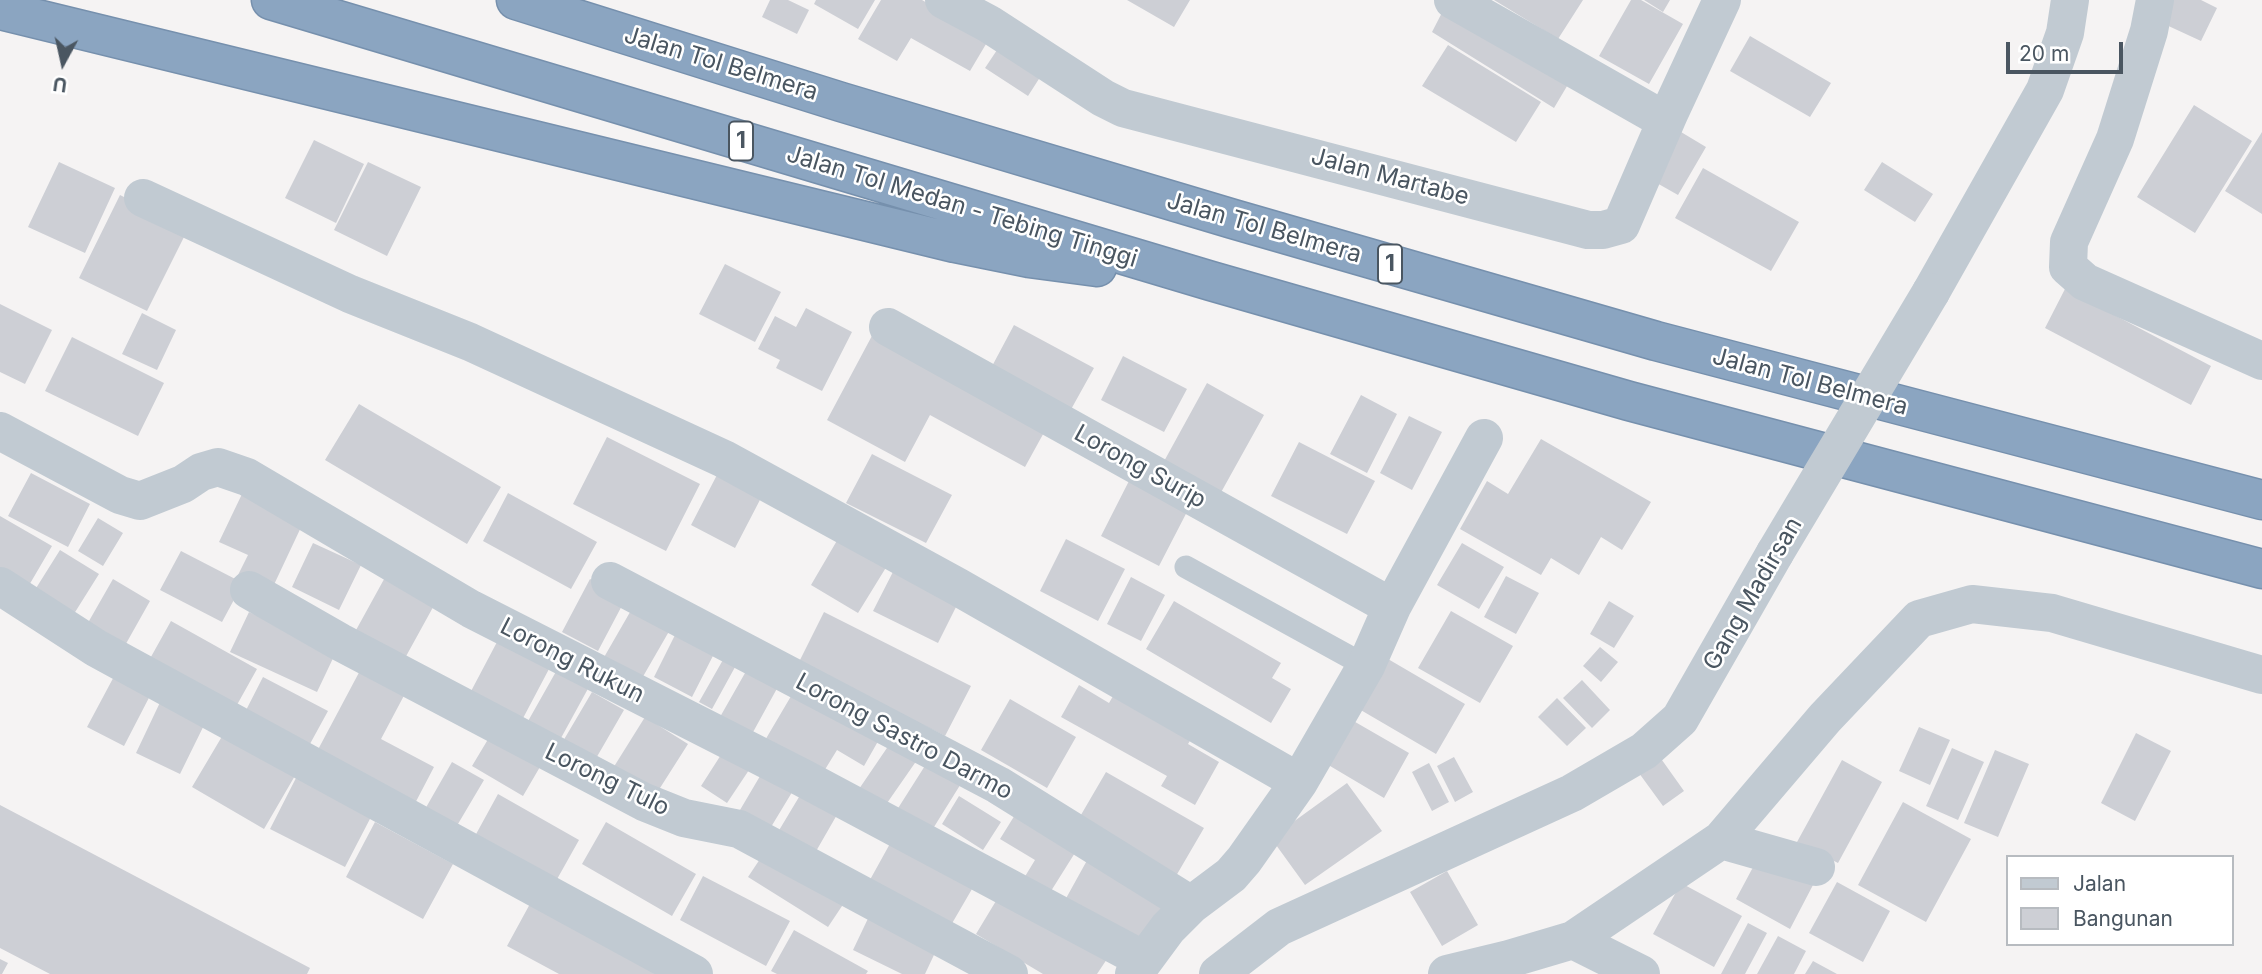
<!DOCTYPE html>
<html>
<head>
<meta charset="utf-8">
<style>
  body { margin:0 }
  #map { position:relative; width:2262px; height:974px; overflow:hidden; background:#f5f3f3; font-family:Inter,sans-serif }
  canvas { display:block }
  .legend { position:absolute; left:2006px; top:855px; width:228px; height:91px; box-sizing:border-box; background:#fff; border:2px solid #b7bbc0; margin:0; padding:9px 12px; list-style:none; font-size:21px; color:#4a5661 }
  .legend li { display:flex; align-items:center; gap:14px; height:35px }
  .legend b { width:35px; border:2px solid #b7bbc0 }
  .north { position:absolute; left:28px; top:28px; width:70px; height:70px; -webkit-text-stroke:5px #fff; paint-order:stroke; rotate:188deg; font-size:19px; font-weight:700; line-height:28px; text-align:center; color:#4a5661 }
  .north::after { content:''; display:block; margin:auto; width:24px; height:32px; background:#4a5661; clip-path:polygon(50% 0,100% 100%,50% 72%,0 100%) }
  .scale { position:absolute; left:2006px; top:42px; width:117px; height:32px; box-sizing:border-box; border:4px solid #4a5661; border-top:0; padding-left:9px; font-size:21px; line-height:24px; white-space:nowrap; color:#4a5661; -webkit-text-stroke:5px #fff; paint-order:stroke }
</style>
</head>
<body>
<div id="map">
<canvas width="2262" height="974"></canvas>
<ul class="legend">
<li><b style="height:9px;background:#c1cad2"></b>Jalan</li>
<li><b style="height:19px;background:#cdcfd5"></b>Bangunan</li>
</ul>
<div class="north">U</div>
<div class="scale">20 m</div>
</div>
<script>
const g = document.querySelector('canvas').getContext('2d');
g.lineJoin = 'round';
function fill(path, color) {
  g.fillStyle = color;
  g.fill(path, 'evenodd');
}
function toPath(rows) {
  const path = new Path2D();
  for (const r of rows) {
    path.moveTo(r[0], r[1]);
    for (let i = 2; i < r.length; i += 2) path.lineTo(r[i], r[i + 1]);
  }
  return path;
}
function trace(path, color, width, dash) {
  g.strokeStyle = color;
  g.lineWidth = width;
  g.lineCap = dash ? 'butt' : 'round';
  g.setLineDash(dash || []);
  g.stroke(path);
}
function label(font, color, halo, rows, align = 'center') {
  g.font = font + ' Inter,sans-serif';
  g.lineWidth = 5;
  g.setLineDash([]);
  g.textBaseline = 'middle';
  g.strokeStyle = halo;
  g.fillStyle = color;
  for (const [text, x, y, turn = 0] of rows) {
    g.save();
    g.translate(x, y);
    g.rotate((+turn || 0) * Math.PI / 180);
    g.textAlign = isNaN(turn) ? turn : align;
    if (halo) g.strokeText(text, 0, 0);
    g.fillText(text, 0, 0);
    g.restore();
  }
}
fill(toPath([
  [770,0,788,0,809,10,797,34,762,17],
  [816,0,875,0,858,29,814,4],
  [881,0,922,0,989,39,970,71,911,38,897,61,858,39],
  [1127,0,1190,0,1174,27],
  [1494,0,1583,0,1558,39],
  [1631,0,1641,0,1683,24,1649,84,1599,56],
  [1644,0,1670,0,1663,12],
  [2172,0,2201,0,2217,8,2201,41,2162,23],
  [1448,1,1573,76,1554,108,1432,32],
  [1750,36,1831,83,1810,117,1730,71],
  [1001,44,1044,71,1028,96,985,68],
  [1448,45,1541,102,1516,142,1422,86],
  [2194,105,2252,141,2195,233,2137,197],
  [1676,129,1706,147,1678,195,1648,178],
  [2262,132,2262,214,2225,191],
  [314,140,364,164,336,223,285,198],
  [59,162,115,188,85,253,28,227],
  [368,162,421,187,387,256,334,230],
  [1882,162,1933,194,1915,222,1864,190],
  [1703,168,1799,222,1771,271,1675,218],
  [120,195,188,229,147,311,79,278],
  [725,264,781,292,755,342,699,314],
  [2065,289,2211,366,2191,405,2045,328],
  [0,304,52,330,25,384,0,372],
  [806,308,852,332,822,391,776,368,780,360,758,349,775,316,796,327],
  [142,313,176,330,157,370,122,354],
  [1014,325,1094,368,1069,413,990,370],
  [874,332,1047,427,1025,467,930,415,905,462,827,420],
  [72,337,164,383,138,436,45,391],
  [1123,356,1187,389,1164,432,1101,400],
  [1207,383,1264,415,1219,496,1162,465],
  [1361,395,1397,414,1367,473,1330,454],
  [359,404,501,487,467,544,325,460],
  [1409,416,1442,432,1412,490,1380,473],
  [607,437,700,484,666,551,573,504],
  [1541,439,1651,502,1622,550,1601,537,1579,575,1551,558,1541,575,1460,529,1487,481,1508,494],
  [1299,442,1375,481,1347,534,1271,496],
  [872,454,952,495,926,543,846,503],
  [31,473,90,504,68,547,8,516],
  [718,473,762,496,735,548,691,525],
  [1131,477,1190,506,1159,566,1101,536],
  [508,493,597,542,571,589,483,541],
  [242,494,303,523,271,591,238,575,248,555,219,542],
  [0,516,52,546,28,587,0,571],
  [98,518,123,533,103,566,78,551],
  [842,532,890,561,858,613,811,585],
  [1066,539,1125,569,1098,621,1040,591],
  [313,543,361,565,339,610,292,587],
  [1462,543,1504,567,1479,609,1437,585],
  [60,550,99,574,72,617,33,593],
  [181,551,243,583,222,622,160,590],
  [896,566,961,597,938,643,873,611],
  [388,572,437,600,399,669,350,641],
  [1506,576,1539,593,1516,634,1484,617],
  [1131,577,1165,595,1141,641,1107,624],
  [113,579,150,601,123,649,85,628],
  [590,579,626,598,598,651,562,632],
  [637,600,675,621,641,680,603,659],
  [1174,601,1281,663,1272,678,1291,689,1271,723,1146,649],
  [1609,601,1634,616,1614,648,1590,634],
  [1451,611,1513,646,1480,703,1418,668],
  [249,612,336,652,317,692,230,652],
  [824,612,971,686,945,736,799,662],
  [171,621,257,669,233,712,147,664],
  [679,627,718,646,692,697,654,677],
  [497,642,549,669,521,722,469,695],
  [1600,647,1618,662,1601,682,1583,666],
  [728,651,740,658,712,709,699,702],
  [1388,659,1465,704,1436,754,1359,709],
  [363,665,408,688,381,739,434,767,411,811,313,759],
  [749,666,780,683,752,734,720,717],
  [558,668,590,685,555,749,523,730],
  [118,669,154,688,124,746,87,727],
  [263,677,328,711,305,753,241,720],
  [1582,680,1610,710,1592,728,1563,698],
  [1079,685,1109,703,1116,691,1194,734,1188,744,1219,762,1195,805,1161,786,1167,776,1061,717],
  [797,686,881,736,864,766,837,750,821,776,764,742],
  [592,692,624,710,591,767,559,748],
  [164,694,209,715,180,774,136,753],
  [1557,698,1586,728,1567,746,1538,717],
  [1010,699,1076,737,1047,788,981,750],
  [645,717,688,744,653,799,610,773],
  [1350,719,1409,753,1384,798,1325,763],
  [1919,727,1950,740,1930,785,1899,771],
  [493,731,544,760,523,796,472,766],
  [224,733,296,774,264,829,192,787],
  [2136,733,2171,751,2135,821,2101,803],
  [891,742,917,760,885,806,859,789],
  [726,747,753,764,727,803,701,786],
  [1952,748,1984,762,1958,820,1926,806],
  [1995,750,2029,764,1998,837,1964,823],
  [1657,753,1684,791,1663,806,1636,769],
  [1454,757,1473,792,1455,802,1437,766],
  [1842,760,1882,782,1838,863,1797,842],
  [928,761,962,782,929,835,895,813],
  [452,762,484,780,455,829,424,811],
  [1429,763,1449,802,1432,811,1412,772],
  [763,771,794,789,771,827,740,810],
  [1106,772,1204,828,1176,876,1078,820],
  [296,778,372,815,345,867,270,829],
  [1347,783,1382,831,1305,885,1271,838],
  [802,792,838,813,815,853,778,832],
  [498,794,579,840,556,881,475,836],
  [959,796,1001,822,983,850,942,824],
  [1903,802,1971,839,1926,922,1858,885],
  [0,805,310,968,307,974,50,974,0,948],
  [1018,810,1078,848,1046,899,1021,883,1035,860,1000,839],
  [375,822,453,864,423,919,346,877],
  [606,822,696,874,672,916,582,864],
  [897,831,979,877,947,932,866,887],
  [766,850,846,900,828,927,748,877],
  [1090,855,1170,899,1138,956,1059,911],
  [1759,856,1813,885,1790,929,1736,899],
  [1447,871,1478,925,1442,946,1410,892],
  [703,876,790,921,766,966,680,920],
  [1837,882,1890,911,1863,962,1809,933],
  [1681,883,1742,916,1714,967,1653,934],
  [537,891,655,974,559,974,507,946],
  [1002,891,1109,956,1097,974,1043,974,976,934],
  [873,908,941,940,925,974,902,974,853,950],
  [1748,923,1767,933,1745,974,1721,974],
  [794,930,868,971,866,974,777,974,771,971],
  [1778,936,1806,951,1794,974,1757,974],
  [0,959,8,963,2,974,0,974],
  [1813,961,1837,974,1805,974]
]), '#cdcfd5');
const motorway = toPath([
  [271,0,1211,281,1629,401,2262,569],
  [516,0,841,102,1233,219,1656,341,2262,500],
  [0,10,955,243,1029,258,1097,267]
]);
trace(motorway, '#7690ad', 41);
trace(toPath([
  [1186,567,1366,666]
]), '#c1cad2', 23);
trace(toPath([
  [944,0,989,24,1103,98,1123,108,1588,230,1603,230,1621,225,1669,114,1722,0],
  [1453,0,1666,121],
  [2155,0,2149,31,2115,139,2069,242,2068,267,2085,282,2262,361],
  [143,198,350,294,470,342,724,459,958,587,1299,782],
  [1931,292,2045,90,2065,33,2070,0],
  [888,327,1392,607],
  [0,431,120,495,140,501,183,484,201,472,218,467,247,477,471,609,803,778,1144,960],
  [610,581,998,785,1191,905],
  [0,586,96,648,694,974],
  [249,590,340,642,644,802,684,818,739,829,1009,974],
  [1721,840,1816,867],
  [1573,940,1641,974],
  [1134,974,1168,928,1191,905,1231,875,1244,860,1299,782,1366,666,1392,607,1484,438],
  [1218,974,1279,927,1572,793,1644,751,1680,719,1775,553],
  [1447,974,1509,959,1573,940,1721,840,1825,718,1919,619,1972,604,2052,613,2262,675]
]), '#c1cad2', 38);
trace(motorway, '#8ba5c1', 38);
trace(toPath([
  [1775,553,1931,292]
]), '#c1cad2', 38);
for (const [x, y, w] of [
  [741,141,24],
  [1390,264,24]
]) {
  const box = new Path2D();
  box.roundRect(x - w / 2, y - 19.5, w, 39, 5);
  g.fillStyle = '#fff';
  g.fill(box);
  trace(box, '#4a5661', 2);
}
label('bold 23px', '#4a5661', null, [
  ["1",741,141],
  ["1",1390,264]
]);
label('24px', '#4a5661', '#fff', [
  ["Jalan Tol Belmera",721,64,17],
  ["Jalan Martabe",1390,177,15],
  ["Jalan Tol Medan - Tebing Tinggi",962,207,17],
  ["Jalan Tol Belmera",1264,228,16],
  ["Jalan Tol Belmera",1810,382,15],
  ["Lorong Surip",1140,467,29],
  ["Gang Madirsan",1753,594,-60],
  ["Lorong Rukun",572,661,27],
  ["Lorong Sastro Darmo",904,737,28],
  ["Lorong Tulo",607,780,26]
]);
</script>
</body>
</html>
